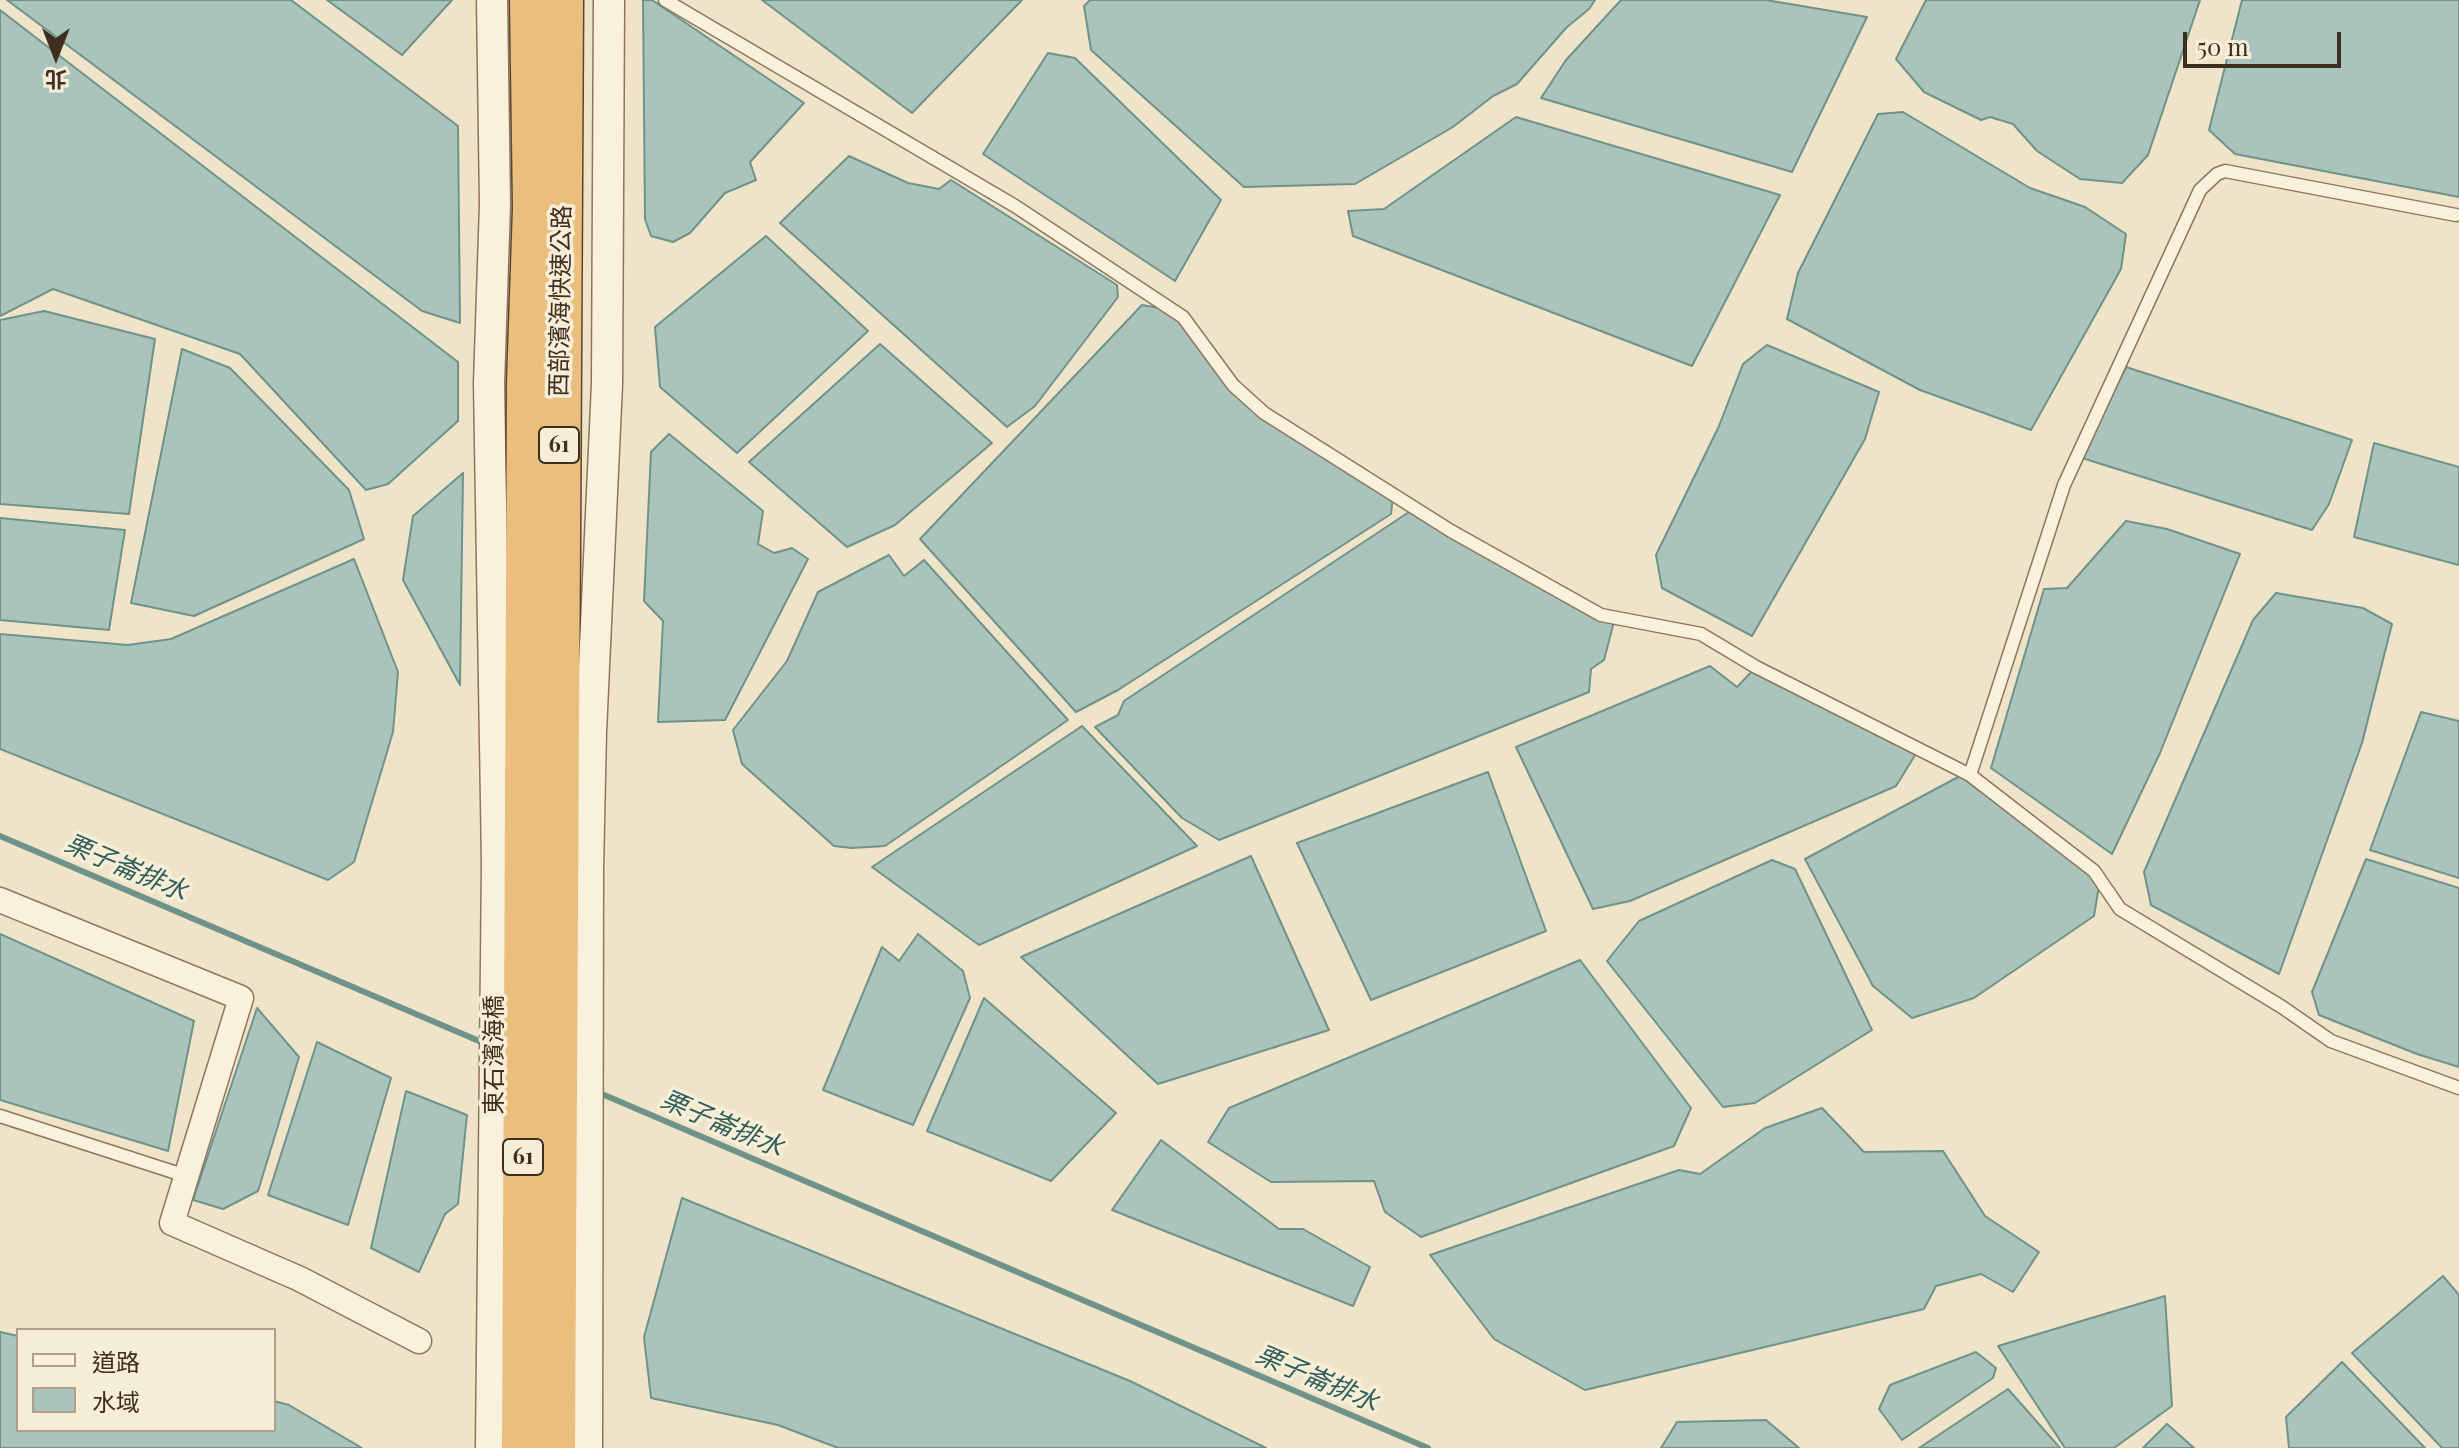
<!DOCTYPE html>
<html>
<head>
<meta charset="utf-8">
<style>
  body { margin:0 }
  #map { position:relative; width:2459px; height:1448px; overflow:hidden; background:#f0e4c8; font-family:"Playfair Display","Noto Sans TC",serif }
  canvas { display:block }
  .legend { position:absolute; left:16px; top:1328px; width:260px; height:104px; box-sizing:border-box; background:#f7eed8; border:2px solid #ada18e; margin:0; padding:10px 14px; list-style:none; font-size:24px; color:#3d2e20 }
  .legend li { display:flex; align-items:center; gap:16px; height:40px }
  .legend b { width:40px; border:2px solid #ada18e }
  .north { position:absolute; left:16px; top:16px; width:80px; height:80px; -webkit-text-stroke:6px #f7eed8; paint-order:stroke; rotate:180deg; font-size:22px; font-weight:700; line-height:32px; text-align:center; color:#3d2e20 }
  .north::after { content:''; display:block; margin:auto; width:28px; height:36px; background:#3d2e20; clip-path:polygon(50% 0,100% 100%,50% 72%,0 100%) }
  .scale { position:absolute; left:2183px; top:32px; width:158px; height:36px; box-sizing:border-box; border:4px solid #3d2e20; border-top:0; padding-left:10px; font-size:24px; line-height:28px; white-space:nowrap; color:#3d2e20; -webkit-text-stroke:6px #f7eed8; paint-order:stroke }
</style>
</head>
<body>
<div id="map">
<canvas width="2459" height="1448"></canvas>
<ul class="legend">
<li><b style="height:10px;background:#faf1dc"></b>道路</li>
<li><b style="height:22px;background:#a9c4bc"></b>水域</li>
</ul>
<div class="north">北</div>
<div class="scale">50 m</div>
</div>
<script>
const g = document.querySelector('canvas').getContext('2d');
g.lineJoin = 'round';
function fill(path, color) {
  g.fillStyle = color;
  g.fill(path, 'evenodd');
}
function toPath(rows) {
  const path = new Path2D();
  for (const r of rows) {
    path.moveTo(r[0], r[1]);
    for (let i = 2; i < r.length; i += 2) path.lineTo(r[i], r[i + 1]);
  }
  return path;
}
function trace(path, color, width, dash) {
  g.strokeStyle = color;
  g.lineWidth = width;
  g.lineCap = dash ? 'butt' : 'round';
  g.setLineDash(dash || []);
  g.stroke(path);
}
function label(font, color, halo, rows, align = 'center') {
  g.font = font + ' "Playfair Display","Noto Sans TC",serif';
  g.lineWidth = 7;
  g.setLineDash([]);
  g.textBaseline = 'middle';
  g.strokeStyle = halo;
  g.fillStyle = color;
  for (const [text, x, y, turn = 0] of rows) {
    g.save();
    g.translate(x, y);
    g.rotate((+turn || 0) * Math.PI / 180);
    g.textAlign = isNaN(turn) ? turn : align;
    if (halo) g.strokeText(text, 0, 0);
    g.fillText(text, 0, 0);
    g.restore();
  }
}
const water = toPath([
  [7,0,291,0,458,126,460,323,422,311,7,0],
  [327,0,452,0,402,55,327,0],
  [643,0,652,0,804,103,750,162,756,180,725,193,690,233,673,242,651,236,645,219,643,0],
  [762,0,1022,0,912,113,762,0],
  [1090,0,1595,0,1589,9,1566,28,1517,84,1493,96,1453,127,1355,184,1244,187,1091,50,1084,6,1090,0],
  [1621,0,1766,0,1867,17,1792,172,1541,98,1566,60,1621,0],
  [1926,0,2200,0,2148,155,2122,183,2080,179,2037,151,2013,124,1990,117,1981,120,1924,92,1896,59,1926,0],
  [2242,0,2459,0,2459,197,2235,154,2209,130,2242,0],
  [0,10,458,362,458,421,388,484,366,490,240,354,53,289,0,316,0,10],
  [1048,53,1075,58,1221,200,1175,281,983,154,1048,53],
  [1903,112,2030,188,2085,207,2126,234,2121,269,2031,430,1920,390,1787,319,1798,273,1878,114,1903,112],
  [1516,117,1780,195,1692,366,1353,236,1348,211,1384,209,1516,117],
  [849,156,908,183,939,189,951,180,1117,285,1118,297,1035,406,1007,427,780,223,849,156],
  [766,236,868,331,737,453,660,387,655,327,766,236],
  [1142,305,1171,310,1248,399,1393,495,1391,514,1118,690,1076,712,920,539,1142,305],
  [44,311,155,339,129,514,0,504,0,320,44,311],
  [880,344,992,443,895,525,847,547,749,462,880,344],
  [1767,345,1879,392,1865,439,1752,636,1662,588,1656,555,1719,426,1743,364,1767,345],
  [182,349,230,368,349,490,364,539,194,616,131,603,182,349],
  [2126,367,2352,440,2329,504,2312,530,2082,458,2126,367],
  [669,434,763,511,758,544,774,553,792,548,808,559,725,720,658,722,663,621,644,601,651,452,669,434],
  [2374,443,2459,467,2459,565,2354,537,2374,443],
  [463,473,460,685,403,580,413,516,463,473],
  [1415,508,1615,618,1604,660,1591,669,1589,692,1219,840,1182,818,1095,727,1118,715,1124,701,1415,508],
  [0,518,125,530,109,630,0,620,0,518],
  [2126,521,2167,529,2240,554,2160,753,2112,854,1991,768,2044,589,2067,588,2126,521],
  [889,555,904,576,924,560,1068,720,885,846,852,848,834,846,742,764,733,730,787,661,818,592,889,555],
  [354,559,398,672,393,732,354,862,328,880,0,749,0,634,128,645,171,639,354,559],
  [2276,593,2363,608,2392,624,2362,743,2279,974,2151,905,2144,872,2253,620,2276,593],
  [1710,666,1737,687,1756,667,1917,752,1896,786,1630,901,1593,909,1516,747,1710,666],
  [2421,712,2459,721,2459,878,2370,850,2421,712],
  [1082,726,1197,846,979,945,872,867,1082,726],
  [1488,772,1546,931,1371,1000,1297,843,1488,772],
  [1960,776,2100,880,2094,916,1974,998,1912,1018,1873,986,1805,859,1960,776],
  [1251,856,1329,1030,1158,1084,1021,957,1251,856],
  [2366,859,2459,888,2459,1067,2417,1054,2319,1015,2312,992,2366,859],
  [1772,860,1795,869,1872,1030,1755,1103,1723,1107,1607,961,1639,921,1772,860],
  [0,934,194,1021,168,1151,0,1100,0,934],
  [918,934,963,971,970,998,913,1125,823,1090,882,947,899,961,918,934],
  [1580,960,1691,1108,1674,1146,1421,1237,1385,1212,1374,1181,1271,1182,1208,1142,1229,1108,1580,960],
  [984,998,1116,1113,1051,1181,927,1131,984,998],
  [257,1008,299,1057,258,1191,223,1209,193,1200,257,1008],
  [317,1042,391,1078,348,1225,268,1195,317,1042],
  [406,1091,467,1115,458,1204,445,1214,419,1272,371,1248,406,1091],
  [1822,1108,1864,1152,1943,1151,1985,1216,2039,1252,2013,1292,1981,1274,1936,1286,1924,1309,1585,1390,1494,1339,1430,1255,1679,1170,1700,1174,1765,1128,1822,1108],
  [1161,1140,1279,1229,1303,1229,1370,1267,1353,1306,1112,1210,1161,1140],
  [682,1198,1130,1381,1266,1448,838,1448,778,1425,651,1398,644,1337,682,1198],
  [2443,1276,2459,1295,2459,1448,2442,1448,2352,1353,2443,1276],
  [2165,1296,2172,1406,2114,1448,2065,1448,1998,1346,2165,1296],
  [0,1332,18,1336,18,1430,274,1430,274,1401,289,1405,362,1448,0,1448,0,1332],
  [1976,1352,1996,1368,1993,1378,1902,1440,1879,1409,1890,1385,1976,1352],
  [2342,1362,2425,1448,2289,1448,2286,1417,2342,1362],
  [2008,1389,2060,1448,1919,1448,2008,1389],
  [1766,1420,1799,1448,1661,1448,1677,1422,1766,1420],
  [2167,1424,2194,1448,2143,1448,2167,1424]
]);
fill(water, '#a9c4bc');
trace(water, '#6f938a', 2);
trace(toPath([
  [0,836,486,1044],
  [595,1091,1428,1448]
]), '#6f938a', 6);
const service = toPath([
  [665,0,1015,206,1183,317,1233,385,1264,413,1451,531,1601,615,1701,634,1756,667,1970,775,2094,871,2120,909,2282,1007,2331,1041,2459,1088],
  [1970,775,2064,485,2200,190,2217,174,2225,171,2456,215],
  [0,1116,186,1176]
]);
const minor = toPath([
  [0,900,241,998,172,1223,300,1279,419,1341]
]);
const tertiary = toPath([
  [491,1448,497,862,489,383,495,204,492,0],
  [587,1448,588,869,591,732,607,384,609,0]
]);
const trunk = toPath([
  [522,1448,527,383,533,208,530,0],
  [555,1448,563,0]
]);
trace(service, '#8d765c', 15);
trace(minor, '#8d765c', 27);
trace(tertiary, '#8d765c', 33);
trace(trunk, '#5b4430', 43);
trace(service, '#faf1dc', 12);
trace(minor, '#faf1dc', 24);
trace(tertiary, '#faf1dc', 30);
trace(trunk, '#eabe7c', 40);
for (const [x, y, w] of [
  [559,445,40],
  [523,1157,40]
]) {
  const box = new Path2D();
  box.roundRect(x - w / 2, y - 18, w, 36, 6);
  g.fillStyle = '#f7eed8';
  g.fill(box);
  trace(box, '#3d2e20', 2);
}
label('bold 22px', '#3d2e20', null, [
  ["61",559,445],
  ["61",523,1157]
]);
label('24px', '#3d2e20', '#f7eed8', [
  ["西部濱海快速公路",561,301,-89],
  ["東石濱海橋",495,1055,-90]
]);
label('italic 26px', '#2f5d5a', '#f7eed8', [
  ["栗子崙排水",126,868,23],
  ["栗子崙排水",722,1124,23],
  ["栗子崙排水",1317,1379,23]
]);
</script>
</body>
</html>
